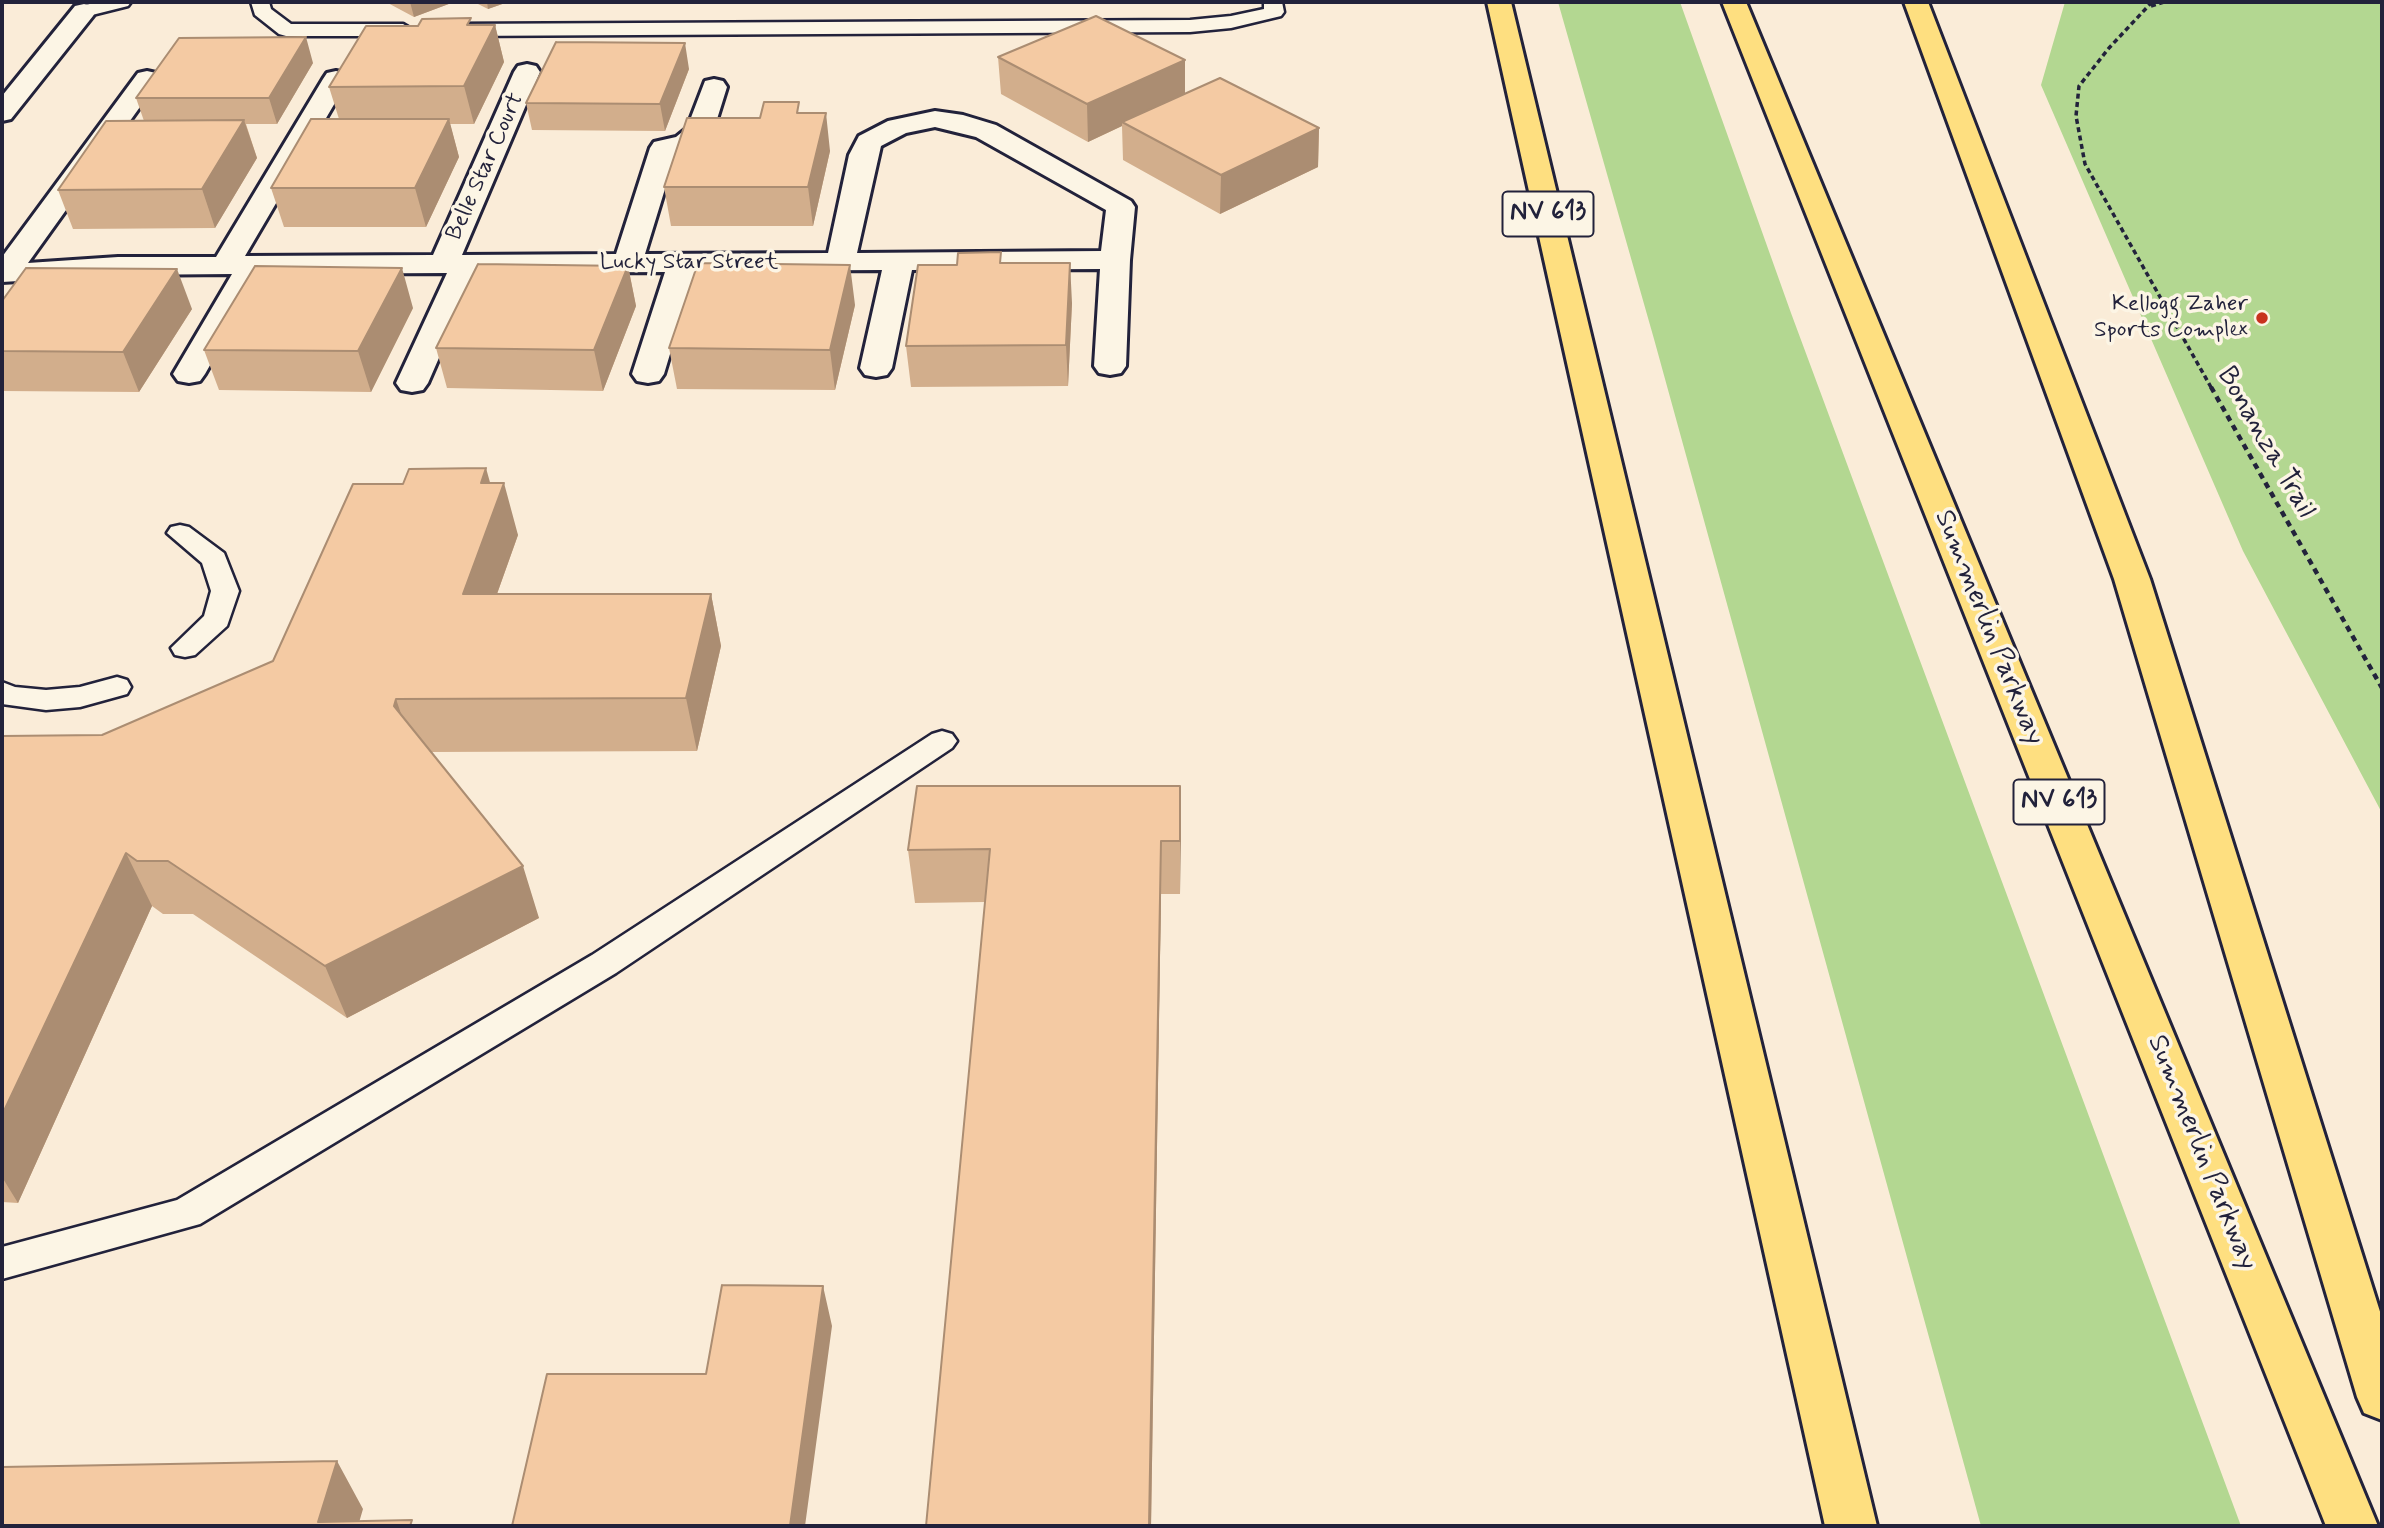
<!DOCTYPE html>
<html>
<head>
<meta charset="utf-8">
<style>
  body { margin:0 }
  #map { position:relative; width:2384px; height:1528px; overflow:hidden; background:#faecd8; font-family:Mynerve,sans-serif }
  canvas { display:block }
  .frame { position:absolute; inset:0; border:4px solid #22223b; pointer-events:none }
</style>
</head>
<body>
<div id="map">
<canvas width="2384" height="1528"></canvas>
<div class="frame"></div>
</div>
<script>
const g = document.querySelector('canvas').getContext('2d');
g.lineJoin = 'round';
function fill(path, color) {
  g.fillStyle = color;
  g.fill(path, 'evenodd');
}
function toPath(rows) {
  const path = new Path2D();
  for (const r of rows) {
    path.moveTo(r[0], r[1]);
    for (let i = 2; i < r.length; i += 2) path.lineTo(r[i], r[i + 1]);
  }
  return path;
}
function trace(path, color, width, dash) {
  g.strokeStyle = color;
  g.lineWidth = width;
  g.lineCap = dash ? 'butt' : 'round';
  g.setLineDash(dash || []);
  g.stroke(path);
}
function label(font, color, halo, rows, align = 'center') {
  g.font = font + ' Mynerve,sans-serif';
  g.lineWidth = 7;
  g.setLineDash([]);
  g.textBaseline = 'middle';
  g.strokeStyle = halo;
  g.fillStyle = color;
  for (const [text, x, y, turn = 0] of rows) {
    g.save();
    g.translate(x, y);
    g.rotate((+turn || 0) * Math.PI / 180);
    g.textAlign = isNaN(turn) ? turn : align;
    if (halo) g.strokeText(text, 0, 0);
    g.fillText(text, 0, 0);
    g.restore();
  }
}
fill(toPath([
  [1558,2,1680,2,1791,313,2241,1526,1981,1526,1654,339],
  [2065,2,2382,2,2382,813,2243,551,2041,85]
]), '#b3d791');
const lane = toPath([
  [98,2,131,2,128,6,84,17,74,11,77,7,98,2],
  [251,2,269,2,271,9,291,24,403,24,413,30,403,36,286,36,279,34,255,15,251,2],
  [1264,2,1282,2,1284,12,1281,16,1231,28,1190,32,456,36,446,30,456,24,1190,20,1231,16,1264,9,1264,2],
  [180,525,189,527,224,553,239,591,227,626,195,655,185,657,175,655,171,648,204,616,211,591,202,563,167,533,171,527,180,525],
  [117,677,127,680,131,687,127,694,80,707,46,710,2,704,2,682,15,687,46,690,80,687,117,677],
  [942,731,952,734,957,741,952,748,616,973,200,1224,2,1279,2,1247,177,1200,592,955,932,734,942,731]
]);
const street = toPath([
  [84,4,93,6,96,11,93,16,11,119,2,121,2,96,75,6,84,4],
  [527,64,536,66,540,72,462,255,616,254,650,148,654,142,676,137,687,128,705,81,714,79,723,81,727,87,713,132,695,149,676,153,645,254,828,253,849,155,859,136,888,121,935,111,963,115,996,125,1131,201,1135,207,1130,260,1126,366,1121,373,1110,375,1099,373,1094,366,1100,269,912,270,892,368,887,375,876,377,865,375,860,368,882,270,695,271,664,374,659,381,648,383,637,381,632,374,665,272,476,273,428,383,423,390,412,392,401,390,396,383,447,273,262,274,205,374,200,381,189,383,178,381,173,374,232,274,118,275,2,282,2,257,138,73,147,71,156,73,160,79,28,263,118,257,216,257,323,79,327,73,336,71,345,73,349,79,245,256,433,255,514,72,518,66,527,64],
  [935,127,976,137,1106,210,1101,251,857,253,881,146,906,133,935,127]
]);
const highway = toPath([
  [1487,2,1511,2,1877,1526,1825,1526,1487,2],
  [1722,2,1746,2,2378,1526,2326,1526,1722,2],
  [1904,2,1928,2,2150,579,2382,1318,2382,1420,2364,1413,2357,1397,2114,579,1904,2]
]);
trace(lane, '#22223b', 5);
trace(street, '#22223b', 6);
trace(highway, '#22223b', 6);
trace(toPath([
  [2152,2,2109,48,2079,86,2076,116,2085,164,2212,389],
  [2151,6,2164,2]
]), '#22223b', 3.5, [5, 3.5]);
trace(toPath([
  [2211,387,2382,688]
]), '#22223b', 4.5, [6, 5]);
fill(lane, '#fcf5e5');
fill(street, '#fcf5e5');
fill(highway, '#fedf80');
fill(toPath([
  [386,2,454,2,414,17],
  [474,2,508,2,488,9],
  [472,25,495,25,504,62,474,124,450,124,459,157,426,227,284,227,271,188,339,119,329,87],
  [998,57,1185,60,1185,94,1319,128,1318,167,1220,214,1123,160,1122,126,1088,142,1001,94],
  [313,63,277,124,246,124,257,158,215,228,73,229,58,190,144,121,136,98],
  [689,69,665,131,532,130,526,103],
  [800,113,830,151,813,226,671,226,664,187,760,118],
  [1001,263,1072,303,1068,386,911,387,906,346,957,265],
  [628,266,636,306,603,391,447,388,436,348],
  [2,301,192,309,139,392,2,391],
  [855,305,835,390,677,389,669,348],
  [413,308,371,392,219,390,204,350],
  [490,483,518,535,497,594,711,594,721,646,697,751,431,752,539,918,347,1018,193,914,163,914,152,906,18,1203,2,1202,2,736,102,735,273,661],
  [1180,786,1180,894,1161,894,1151,1526,926,1526,985,902,915,903,908,850]
]), '#d2ae8c');
fill(toPath([
  [410,2,454,2,414,17],
  [487,2,508,2,488,9],
  [495,25,504,62,474,124,464,86],
  [306,37,313,63,277,124,269,98],
  [685,43,689,69,665,131,660,104],
  [1185,60,1185,97,1122,122,1122,126,1088,142,1087,104],
  [826,113,830,151,813,226,808,187],
  [449,119,459,157,426,227,415,188],
  [244,120,257,158,215,228,202,189],
  [1319,128,1318,167,1220,214,1221,175],
  [1070,263,1072,303,1068,386,1066,345],
  [850,265,855,305,835,390,830,350],
  [628,266,636,306,603,391,594,350],
  [402,268,413,308,371,392,358,351],
  [177,269,192,309,139,392,123,352],
  [486,468,496,504,504,483,518,535,478,647,463,594,481,483],
  [711,594,721,646,697,751,686,698],
  [396,699,414,752,394,706],
  [1180,786,1181,839,1180,894],
  [1161,841,1161,894,1151,1526,1149,1526],
  [126,853,152,906,18,1203,2,1177,2,1115],
  [523,866,539,918,347,1018,325,966],
  [823,1286,832,1326,805,1526,790,1526],
  [337,1461,363,1509,358,1526,318,1522]
]), '#ab8d72');
const building = toPath([
  [1096,16,1185,60,1087,104,998,57,1096,16],
  [471,18,467,25,495,25,464,86,329,87,366,26,418,26,422,19,471,18],
  [306,37,269,98,136,98,179,38,306,37],
  [556,42,685,43,660,104,526,103,556,42],
  [1220,78,1319,128,1221,175,1122,122,1220,78],
  [764,102,799,102,797,113,826,113,808,187,664,187,687,118,760,118,764,102],
  [311,119,449,119,415,188,271,188,311,119],
  [244,120,202,189,58,190,106,121,244,120],
  [1001,252,1000,263,1070,263,1066,345,906,346,918,265,957,265,958,253,1001,252],
  [698,263,850,265,830,350,669,348,698,263],
  [478,264,628,266,594,350,436,348,478,264],
  [255,266,402,268,358,351,204,350,255,266],
  [26,268,177,269,123,352,2,351,2,301,26,268],
  [486,468,481,483,504,483,463,594,711,594,686,698,396,699,394,706,523,866,325,966,168,861,137,861,126,853,2,1115,2,736,102,735,273,661,353,484,403,484,409,469,486,468],
  [917,786,1180,786,1180,841,1161,841,1149,1526,926,1526,990,849,908,850,917,786],
  [722,1285,823,1286,790,1526,512,1526,547,1374,706,1374,722,1285],
  [337,1461,318,1522,412,1520,410,1526,2,1526,2,1467,337,1461]
]);
fill(building, '#f4caa3');
trace(building, '#ab8d72', 2);
for (const [x, y, r, color] of [
  [2262,318,7,"#c8321e"]
]) {
  const dot = new Path2D();
  dot.arc(x, y, r, 0, 2 * Math.PI);
  g.fillStyle = color;
  g.fill(dot);
  trace(dot, '#fcf5e5', 2.5);
}
label('23px', '#22223b', '#fcf5e5', [
  ["Belle Star Court",486,167,-66],
  ["Lucky Star Street",689,263]
]);
label('23px', '#22223b', '#fcf5e5', [
  ["Kellogg Zaher",2248,305],
  ["Sports Complex",2248,331]
], 'right');
for (const [x, y, w] of [
  [1548,214,91],
  [2059,802,91]
]) {
  const box = new Path2D();
  box.roundRect(x - w / 2, y - 22.5, w, 45, 5);
  g.fillStyle = '#fcf5e5';
  g.fill(box);
  trace(box, '#22223b', 2);
}
label('bold 26px', '#22223b', null, [
  ["NV 613",1548,214],
  ["NV 613",2059,802]
]);
label('28px', '#22223b', '#fcf5e5', [
  ["Bonanza Trail",2265,443,60],
  ["Summerlin Parkway",1988,628,68],
  ["Summerlin Parkway",2201,1153,68]
]);
</script>
</body>
</html>
